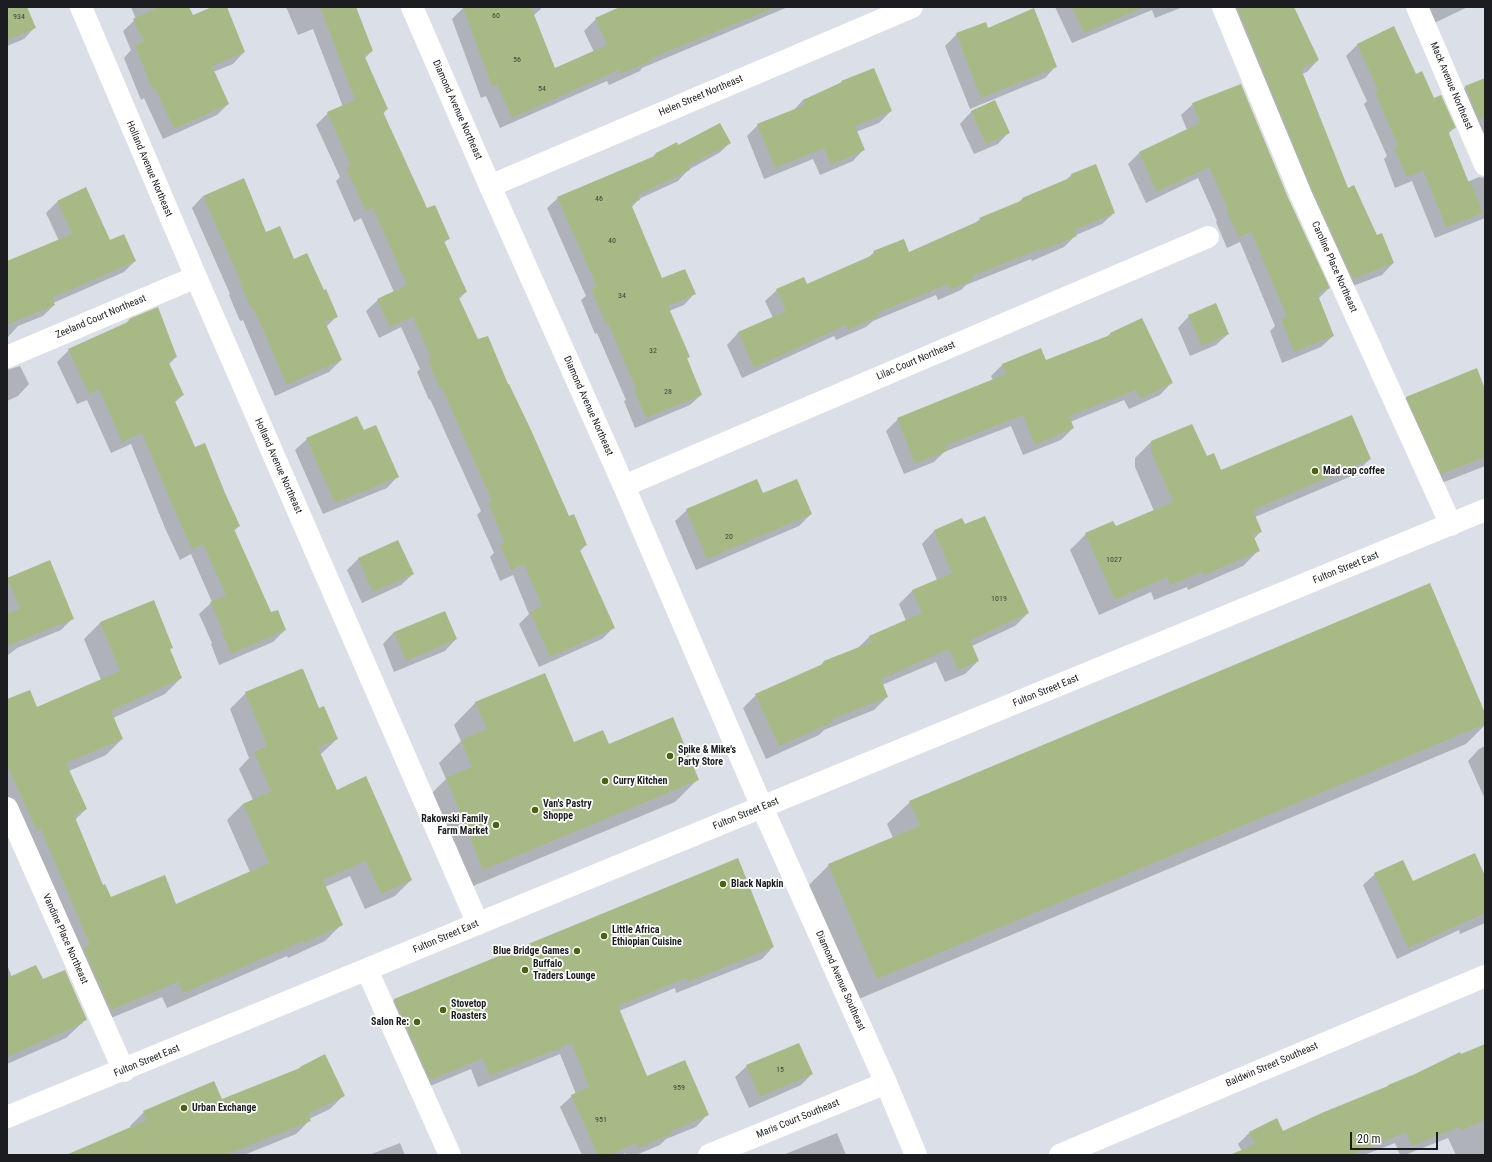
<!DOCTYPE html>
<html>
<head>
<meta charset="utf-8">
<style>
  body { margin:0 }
  #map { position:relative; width:1492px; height:1162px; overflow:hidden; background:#dbdfe7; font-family:"Roboto Condensed",sans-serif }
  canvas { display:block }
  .frame { position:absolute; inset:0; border:8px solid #1b1d20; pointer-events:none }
  .scale { position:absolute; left:1350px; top:1132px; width:88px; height:18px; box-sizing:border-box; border:2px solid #1b1d20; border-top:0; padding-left:5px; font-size:12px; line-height:14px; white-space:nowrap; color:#1b1d20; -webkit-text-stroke:3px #fff; paint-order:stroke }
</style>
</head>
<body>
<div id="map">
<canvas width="1492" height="1162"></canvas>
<div class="frame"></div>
<div class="scale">20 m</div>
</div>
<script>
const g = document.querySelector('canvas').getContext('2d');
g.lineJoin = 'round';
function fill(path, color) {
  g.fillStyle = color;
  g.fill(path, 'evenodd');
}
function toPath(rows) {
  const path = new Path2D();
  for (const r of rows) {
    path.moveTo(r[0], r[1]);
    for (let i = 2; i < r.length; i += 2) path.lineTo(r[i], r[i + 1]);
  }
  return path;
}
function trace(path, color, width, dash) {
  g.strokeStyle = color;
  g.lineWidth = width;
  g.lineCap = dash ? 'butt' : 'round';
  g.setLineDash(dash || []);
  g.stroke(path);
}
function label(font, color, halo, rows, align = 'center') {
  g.font = font + ' "Roboto Condensed",sans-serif';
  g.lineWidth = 3.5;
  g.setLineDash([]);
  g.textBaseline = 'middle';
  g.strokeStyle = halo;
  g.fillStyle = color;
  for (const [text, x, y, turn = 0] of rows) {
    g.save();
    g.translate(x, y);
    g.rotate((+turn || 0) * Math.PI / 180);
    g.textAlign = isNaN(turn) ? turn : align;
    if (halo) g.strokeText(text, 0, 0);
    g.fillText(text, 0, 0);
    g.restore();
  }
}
fill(toPath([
  [7,7,26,7,35,27,24,39,7,46],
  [131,7,188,7,192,16,215,7,226,7,244,52,233,64,213,72,228,104,217,115,163,139,144,98,141,100,124,58,131,50,123,31,136,19],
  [286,7,352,7,372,51,364,59,387,109,383,114,427,210,448,239,444,243,466,292,459,299,478,341,507,386,569,517,586,545,580,551,613,628,602,639,539,667,519,624,529,614,513,575,500,581,490,557,494,553,477,515,481,511,430,399,429,400,417,372,420,369,401,327,379,338,366,311,378,300,394,292,361,218,354,222,336,181,340,177,316,125,328,113,343,107,313,29,298,35],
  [464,7,540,7,541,9,533,16,555,69,594,52,584,31,596,19,622,7,788,7,642,68,640,71,609,85,607,81,500,128,486,96,481,98,452,19],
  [1055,7,1183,7,1155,18,1152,10,1072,43],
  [1216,7,1293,7,1318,60,1307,72,1302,74,1347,189,1393,263,1382,275,1342,290],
  [1421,7,1468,7,1430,25],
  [1393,28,1416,75,1454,128,1448,134,1467,182,1479,177,1485,178,1485,218,1435,238,1412,181,1395,188,1384,159,1387,156,1364,104,1367,101,1346,56,1357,45],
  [988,29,1056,66,1045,78,970,109,945,46,957,34],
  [873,69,891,111,879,123,856,132,864,149,853,161,820,175,813,159,764,179,747,136,758,125,793,111,803,100,839,85,842,82],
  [1485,79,1485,136,1479,124,1467,129,1454,98,1465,87],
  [995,101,1009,132,998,144,974,154,960,124,971,112],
  [1193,104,1289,200,1329,288,1318,299,1333,336,1321,347,1282,363,1270,331,1275,326,1240,242,1227,248,1216,222,1217,221,1198,178,1146,203,1128,164,1139,153,1187,130,1181,115],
  [730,143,719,153,688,170,678,181,639,199,631,208,661,279,694,294,684,305,669,311,689,357,686,359,701,395,690,405,635,428,624,401,626,400,597,333,595,334,581,300,586,296,547,208,558,198,652,158,656,153,676,144,678,146],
  [1071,175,1114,213,1102,224,1076,235,1064,247,1032,261,1031,259,966,285,961,290,938,300,936,295,873,321,866,327,836,340,834,336,742,378,727,345,738,333,773,318,765,301,777,290,807,285,868,258,874,252,909,254,974,224,980,219,1018,203,1022,199,1065,181],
  [203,196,266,233,294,260,336,317,326,327,341,360,329,372,275,396,243,320,240,321,229,295,230,294,192,208],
  [57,202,135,261,124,272,53,303,54,305,43,316,18,326,7,338,7,262,59,241,46,213],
  [157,308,176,357,169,364,183,395,174,403,195,448,224,494,239,526,234,531,271,614,285,630,273,642,219,665,211,644,212,643,199,614,212,602,191,554,180,560,165,528,131,444,111,453,87,400,77,404,57,362,69,350,125,324,129,320],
  [1189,316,1228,334,1216,345,1190,356,1178,328],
  [1110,334,1171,383,1160,395,1129,409,1124,400,1070,422,1073,428,1061,440,1023,455,1011,426,944,452,934,462,904,474,886,431,898,419,993,380,991,376,1002,365,1045,361,1107,337],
  [20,366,29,384,18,396,7,401,7,370],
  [1485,392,1485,466,1424,490,1390,414,1407,397],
  [363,432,398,476,387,488,323,514,295,450,307,439],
  [1151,442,1206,457,1221,472,1370,459,1354,475,1255,517,1261,531,1254,539,1259,550,1243,566,1188,590,1187,587,1154,600,1151,592,1099,615,1070,550,1086,534,1115,527,1154,511,1135,467,1135,458],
  [762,495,811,514,799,526,696,570,675,521,687,510],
  [964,525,1028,613,1015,626,972,646,978,661,965,674,945,682,936,662,882,685,887,697,874,710,824,730,819,735,766,759,743,708,756,695,820,666,824,661,858,648,870,636,906,621,899,604,912,591,937,580,922,544,935,530],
  [359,558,413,574,401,585,362,603,347,570],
  [49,562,73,618,61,630,17,648,7,656,7,579],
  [153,601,172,647,169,651,181,678,165,694,113,718,122,739,106,755,69,771,86,809,75,820,103,886,111,898,176,906,250,872,227,820,243,804,253,800,239,769,249,758,230,709,246,693,318,710,337,739,320,755,336,791,411,880,395,896,365,909,350,876,325,887,341,925,325,941,288,958,287,956,167,1008,162,997,94,1025,7,816,7,700,36,708,101,680,84,639,100,623],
  [394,632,456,639,445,651,394,672,383,644],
  [476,702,573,744,608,745,697,780,675,802,461,891,424,801,446,779,439,763,461,741,454,725],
  [1485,715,1485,725,1466,744,854,1001,807,887,829,865,893,838,887,824,910,802],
  [1485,746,1485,797,1484,797,1468,761,1479,749],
  [737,860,773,947,762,959,676,993,675,988,619,1011,646,1077,707,1115,696,1127,666,1139,660,1145,636,1155,626,1155,625,1153,622,1155,582,1155,560,1107,572,1096,576,1094,560,1054,478,1087,471,1069,418,1091,383,1012,394,1000],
  [1485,873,1485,923,1460,934,1459,930,1397,959,1363,885,1375,874,1412,882],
  [8,967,12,977,42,981,86,1019,66,1038,7,1064],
  [1485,1045,1485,1155,1456,1155,1448,1138,1405,1155,1400,1155,1395,1143,1364,1155,1244,1155,1238,1144,1250,1132,1282,1132],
  [747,1066,812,1074,801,1085,749,1108,735,1077],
  [300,1068,344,1095,330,1109,309,1119,310,1120,296,1134,244,1155,78,1155,131,1128,130,1126,144,1112,222,1101,297,1071],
  [837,1133,846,1155,783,1155],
  [400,1143,405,1155,369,1155]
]), '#0003');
fill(toPath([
  [7,7,27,7,36,28,7,40],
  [159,7,189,7,193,15,212,7,227,7,245,52,212,66,229,104,174,129,155,88,152,89,135,45,144,42,133,19],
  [320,7,356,7,373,51,364,55,388,109,383,112,427,208,435,205,450,239,444,241,467,292,458,296,478,339,488,336,508,384,509,384,531,430,569,516,574,514,587,545,579,548,615,628,550,657,530,612,542,606,524,564,511,570,500,545,505,543,488,503,492,501,442,388,440,389,428,360,431,358,413,317,390,327,377,299,407,285,373,208,366,211,346,168,351,166,327,112,355,100],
  [463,7,531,7,555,68,607,45,595,18,620,7,774,8,652,58,653,60,620,74,619,70,512,118,497,85,492,87],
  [1072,7,1144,7,1084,33],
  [1237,7,1294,7,1319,60,1301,69,1348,188,1354,185,1377,235,1382,233,1394,263,1353,279,1312,190],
  [1034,8,1057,67,981,98,956,33,986,22,988,28],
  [1394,26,1416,74,1422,71,1434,98,1441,95,1456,128,1448,131,1469,183,1471,182,1483,213,1446,227,1423,170,1407,177,1394,148,1398,146,1375,92,1378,90,1357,44],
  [874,68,892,111,855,126,865,150,831,165,824,148,775,168,757,124,805,105,803,100,842,82,841,81],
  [1485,78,1485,116,1479,119,1465,86],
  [1241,84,1289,200,1330,288,1317,293,1334,336,1294,352,1281,319,1287,317,1251,232,1239,237,1226,210,1228,209,1209,167,1157,192,1139,152,1200,123,1192,103],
  [995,100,1010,133,986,144,971,111],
  [720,123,731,143,688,166,690,170,638,195,640,200,631,204,662,278,685,269,696,294,668,306,690,357,687,358,702,395,646,418,634,390,636,389,608,323,606,324,591,289,597,287,557,197,657,155,656,153,677,142,678,145],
  [1096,164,1115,213,1074,230,1077,236,1043,250,1042,248,972,276,974,279,950,290,948,284,877,313,879,316,848,330,846,325,754,368,738,332,786,311,776,289,804,277,807,284,875,254,873,251,904,239,909,252,981,220,979,218,1023,200,1022,198,1072,177,1071,174],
  [244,178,266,232,280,226,294,259,307,253,324,290,326,289,338,317,325,322,342,360,287,385,254,309,252,310,240,283,241,282,203,196],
  [86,187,110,240,124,234,136,261,52,298,55,305,7,325,7,261,72,234,57,201],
  [1216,303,1229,334,1202,346,1188,315],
  [158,307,177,357,168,361,184,395,174,399,195,447,205,443,225,493,240,526,234,529,271,612,278,610,286,630,231,654,222,632,223,631,210,602,226,595,203,544,192,549,177,516,142,433,122,442,99,389,89,394,68,349,130,321,129,319],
  [1142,318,1173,383,1140,399,1136,390,1069,416,1074,428,1035,445,1023,415,945,446,947,451,915,464,897,418,1006,374,1002,364,1041,348,1046,360,1110,335,1110,333],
  [1477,368,1485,389,1485,457,1441,474,1406,397],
  [1352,415,1371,459,1253,510,1262,532,1253,535,1260,551,1204,575,1202,572,1170,585,1167,577,1115,600,1085,533,1113,521,1116,526,1173,502,1151,451,1151,441,1192,424,1207,456,1214,453,1221,470],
  [357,416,364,430,376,425,399,477,335,503,306,438],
  [757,479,763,493,797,479,812,514,707,559,686,509],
  [985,516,1029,613,970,640,979,661,958,670,949,649,881,679,888,697,832,719,833,722,779,746,755,694,825,663,824,661,872,642,869,636,922,613,912,590,952,573,934,530,962,518,965,524],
  [398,540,414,574,373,592,358,558],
  [50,560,74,619,7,646,7,614,20,609,7,578],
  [1430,583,1485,713,1485,724,877,979,828,864,920,826,909,801],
  [154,600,173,648,170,649,182,678,111,711,123,739,66,763,87,809,74,815,103,885,105,884,111,897,165,875,176,904,269,863,243,804,271,791,254,752,267,746,245,692,301,669,303,669,319,708,324,706,338,739,318,748,337,790,366,776,412,880,381,894,366,861,323,880,343,925,304,943,303,941,183,993,178,982,111,1010,83,948,90,945,41,829,37,831,7,765,7,699,30,690,37,707,120,671,100,622],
  [445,611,457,639,406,661,394,632],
  [545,673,574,742,603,730,609,744,673,717,699,780,483,870,446,778,472,767,461,740,487,729,475,702],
  [1475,853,1485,876,1485,913,1408,948,1374,873,1403,860,1413,881],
  [738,858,774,947,688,982,686,978,618,1006,647,1076,685,1060,709,1115,671,1131,672,1134,638,1148,636,1143,610,1155,598,1155,571,1095,589,1087,572,1043,490,1076,483,1058,430,1080,394,999],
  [36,965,43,979,65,970,87,1020,82,1022,83,1023,7,1057,7,978],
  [799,1043,813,1074,760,1097,746,1065],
  [1485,1044,1485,1120,1461,1131,1459,1127,1412,1146,1406,1132,1350,1155,1230,1155,1255,1144,1249,1132,1277,1118,1283,1131,1324,1112,1388,1086,1388,1085,1415,1074,1460,1052,1461,1054],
  [325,1054,345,1096,308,1114,311,1121,225,1155,66,1155,147,1120,143,1111,214,1081,222,1099,300,1068,300,1067]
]), '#a7ba85');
trace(toPath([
  [81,7,196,277,478,924],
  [1223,7,1301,195,1451,525],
  [1417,7,1485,165],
  [490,186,912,7],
  [7,357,196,277],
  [624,486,1208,237],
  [7,808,124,1071],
  [367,970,450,1155],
  [709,1155,886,1083],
  [1060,1155,1485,976]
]), '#fff', 22);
trace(toPath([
  [412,7,490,186,624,486,762,807,886,1083,916,1155]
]), '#fff', 22);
trace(toPath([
  [7,1117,1485,510]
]), '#fff', 22);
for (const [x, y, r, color] of [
  [1315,471,4,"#4c620e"],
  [670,756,4,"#4c620e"],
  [605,781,4,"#4c620e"],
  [535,810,4,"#4c620e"],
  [496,825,4,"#4c620e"],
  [723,884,4,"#4c620e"],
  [604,936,4,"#4c620e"],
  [577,951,4,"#4c620e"],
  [525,970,4,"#4c620e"],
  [443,1010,4,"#4c620e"],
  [417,1022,4,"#4c620e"],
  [184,1108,4,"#4c620e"]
]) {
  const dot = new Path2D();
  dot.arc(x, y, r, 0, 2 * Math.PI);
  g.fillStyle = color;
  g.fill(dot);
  trace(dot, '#fff', 1.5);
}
label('8px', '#3e4439', null, [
  ["60",496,16],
  ["934",19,17],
  ["56",517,60],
  ["54",542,89],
  ["46",599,199],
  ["40",612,241],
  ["34",622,296],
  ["32",653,351],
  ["28",668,392],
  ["20",729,537],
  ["1027",1114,560],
  ["1019",999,599],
  ["15",780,1070],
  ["959",679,1088],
  ["951",601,1120]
]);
label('10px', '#1b1d20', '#fff', [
  ["Mack Avenue Northeast",1451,86,67],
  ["Helen Street Northeast",701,96,-23],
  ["Diamond Avenue Northeast",457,110,66],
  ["Holland Avenue Northeast",149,169,67],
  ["Caroline Place Northeast",1334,267,66],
  ["Zeeland Court Northeast",101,317,-23],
  ["Lilac Court Northeast",916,361,-23],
  ["Diamond Avenue Northeast",588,406,66],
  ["Holland Avenue Northeast",278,466,66],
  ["Fulton Street East",1346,568,-22],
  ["Fulton Street East",1046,691,-22],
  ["Fulton Street East",746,814,-22],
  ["Fulton Street East",446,937,-23],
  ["Vandine Place Northeast",65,939,66],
  ["Diamond Avenue Southeast",840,981,66],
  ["Fulton Street East",147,1061,-22],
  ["Baldwin Street Southeast",1272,1065,-23],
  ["Maris Court Southeast",798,1119,-22]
]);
label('bold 10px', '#1b1d20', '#fff', [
  ["Mad cap coffee",1323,471],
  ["Spike & Mike's",678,750],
  ["Party Store",678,762],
  ["Curry Kitchen",613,781],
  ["Van's Pastry",543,804],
  ["Shoppe",543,816],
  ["Rakowski Family",488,819,"right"],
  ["Farm Market",488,831,"right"],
  ["Black Napkin",731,884],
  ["Little Africa",612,930],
  ["Ethiopian Cuisine",612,942],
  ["Blue Bridge Games",569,951,"right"],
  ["Buffalo",533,964],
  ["Traders Lounge",533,976],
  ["Stovetop",451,1004],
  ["Roasters",451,1016],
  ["Salon Re:",409,1022,"right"],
  ["Urban Exchange",192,1108]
], 'left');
</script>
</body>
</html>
